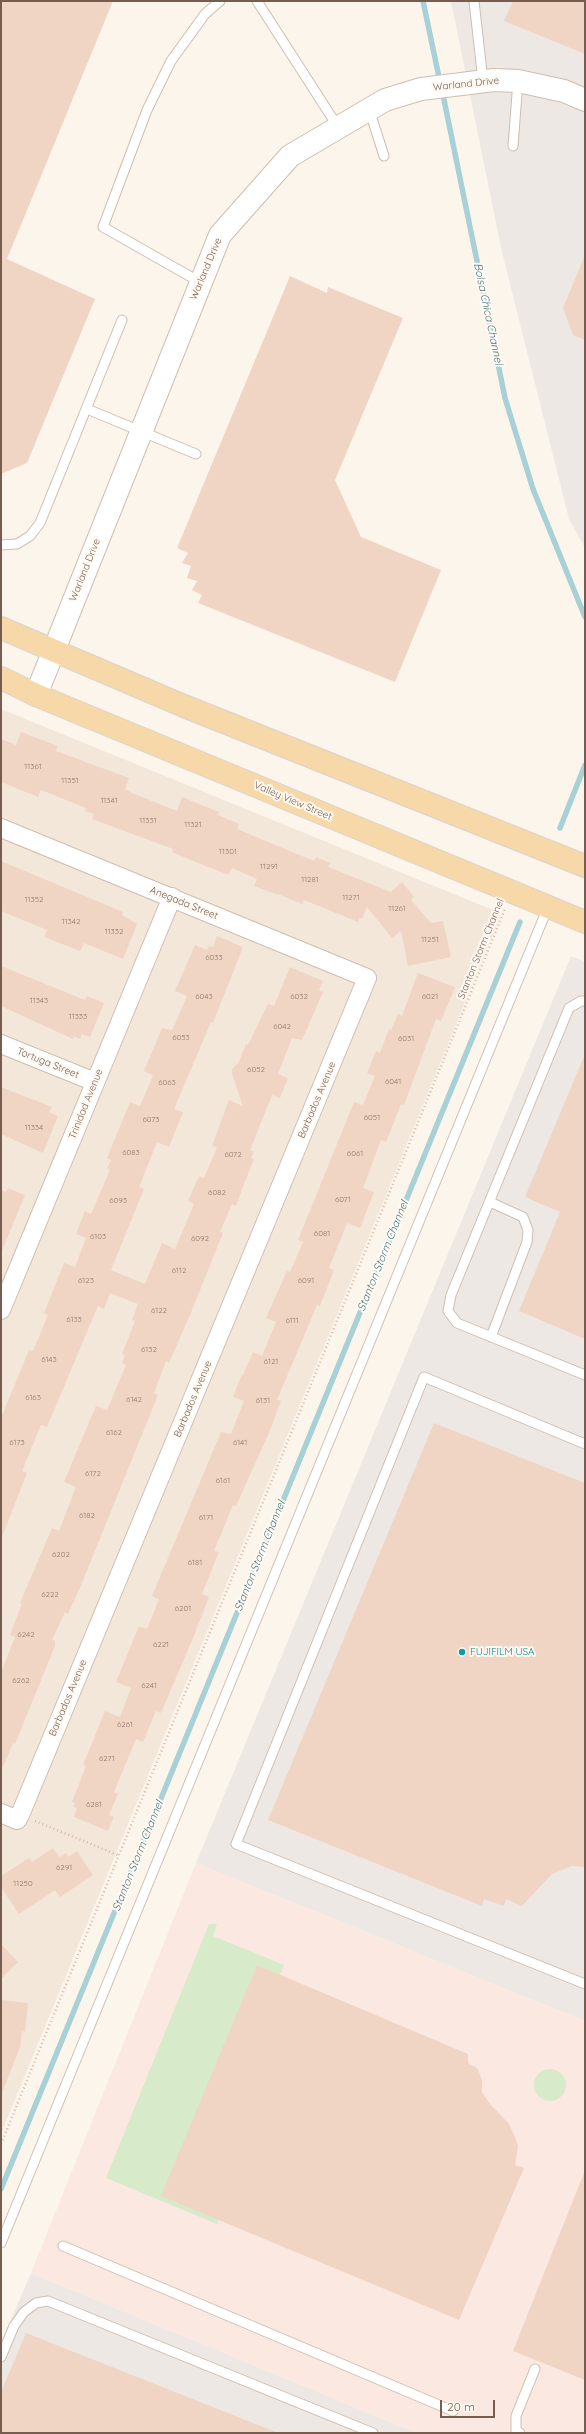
<!DOCTYPE html>
<html>
<head>
<meta charset="utf-8">
<style>
  body { margin:0 }
  #map { position:relative; width:586px; height:2434px; overflow:hidden; background:#fcf5ec; font-family:Quicksand,sans-serif }
  canvas { display:block }
  .frame { position:absolute; inset:0; border:2px solid #775d4f; pointer-events:none }
  .scale { position:absolute; left:440px; top:2400px; width:55px; height:18px; box-sizing:border-box; border:2px solid #775d4f; border-top:0; padding-left:5px; font-size:12px; line-height:14px; white-space:nowrap; color:#775d4f; -webkit-text-stroke:3px #fef9f2; paint-order:stroke }
</style>
</head>
<body>
<div id="map">
<canvas width="586" height="2434"></canvas>
<div class="frame"></div>
<div class="scale">20 m</div>
</div>
<script>
const g = document.querySelector('canvas').getContext('2d');
g.lineJoin = 'round';
function fill(path, color) {
  g.fillStyle = color;
  g.fill(path, 'evenodd');
}
function toPath(rows) {
  const path = new Path2D();
  for (const r of rows) {
    if (r.length === 3) {
      path.moveTo(r[0] + r[2], r[1]);
      path.arc(r[0], r[1], r[2], 0, 2 * Math.PI);
      continue;
    }
    path.moveTo(r[0], r[1]);
    for (let i = 2; i < r.length; i += 2) path.lineTo(r[i], r[i + 1]);
  }
  return path;
}
function trace(path, color, width, dash) {
  g.strokeStyle = color;
  g.lineWidth = width;
  g.lineCap = dash ? 'butt' : 'round';
  g.setLineDash(dash || []);
  g.stroke(path);
}
function label(font, color, halo, rows, align = 'center') {
  g.font = font + ' Quicksand,sans-serif';
  g.lineWidth = 4;
  g.setLineDash([]);
  g.textBaseline = 'middle';
  g.strokeStyle = halo;
  g.fillStyle = color;
  for (const [text, x, y, turn = 0] of rows) {
    g.save();
    g.translate(x, y);
    g.rotate((+turn || 0) * Math.PI / 180);
    g.textAlign = isNaN(turn) ? turn : align;
    if (halo) g.strokeText(text, 0, 0);
    g.fillText(text, 0, 0);
    g.restore();
  }
}
fill(toPath([
  [1,709,493,910,500,917,1,2134]
]), '#f3e7da');
fill(toPath([
  [196,1863,585,2021,585,2433,417,2433,31,2273]
]), '#fbe8e0');
fill(toPath([
  [451,1,585,1,585,548,569,519,501,248],
  [571,956,585,962,585,2021,196,1863],
  [31,2273,417,2433,1,2433,1,2343]
]), '#eee8e4');
fill(toPath([
  [209,1924,217,1924,213,1936,284,1965,280,1975,257,1965,162,2196,219,2219,217,2224,106,2178],
  [550,2085,16]
]), '#d7eaca');
trace(toPath([
  [423,1,440,82],
  [442,90,505,398,533,489,585,617],
  [560,828,585,765],
  [1,2189,520,922]
]), '#a7d0d7', 5.5);
fill(toPath([
  [1,1,113,1,7,259,95,299,27,463,1,474],
  [513,1,585,1,585,54,504,21],
  [585,255,585,340,573,335,563,308],
  [290,276,327,293,328,287,403,318,335,480,361,537,441,570,395,682,198,603,202,595,192,590,197,581,187,578,191,566,182,563,188,553,177,548],
  [21,732,58,746,56,751,129,778,125,789,132,793,177,811,182,797,219,812,218,815,239,824,237,829,314,861,316,857,330,863,328,867,391,892,402,882,414,897,411,900,431,923,443,921,451,957,408,966,401,931,392,938,367,907,362,919,359,918,358,922,304,900,302,904,278,894,278,895,254,886,257,879,232,868,229,875,203,865,172,852,173,849,92,819,94,814,85,811,86,808,41,790,38,797,1,782,1,739,16,745],
  [1,861,123,912,122,915,137,924,123,959,84,943,80,951,44,937,47,930,1,911],
  [217,936,243,947,213,1023,211,1022,174,1109,183,1112,169,1147,157,1142,139,1187,144,1189,111,1270,145,1284,162,1243,175,1249,194,1204,188,1201,199,1176,204,1178,217,1147,212,1146,229,1100,243,1106,232,1074,232,1069,239,1062,246,1044,248,1045,268,1004,274,1006,290,967,323,981,319,990,323,992,302,1040,292,1038,278,1074,288,1078,280,1098,272,1095,250,1150,254,1151,251,1158,254,1159,244,1184,236,1206,232,1204,220,1232,223,1233,190,1315,169,1363,166,1361,154,1393,158,1395,82,1583,68,1614,65,1612,52,1640,55,1641,55,1646,46,1668,15,1744,13,1743,1,1772,1,1672,15,1637,10,1635,22,1604,20,1603,52,1528,59,1531,76,1487,64,1482,79,1446,96,1406,107,1410,126,1365,122,1363,125,1355,122,1354,135,1321,132,1320,138,1304,110,1293,104,1309,98,1306,47,1427,41,1425,22,1471,27,1473,2,1537,1,1418,29,1350,33,1351,48,1315,44,1313,64,1263,75,1267,86,1238,76,1234,85,1211,91,1214,110,1170,107,1168,111,1160,107,1158,130,1102,140,1106,153,1075,144,1071,152,1052,162,1028,172,1030,175,1024,187,996,175,991,195,945,207,950,209,946,213,947],
  [1,966,85,1000,87,996,104,1003,90,1037,82,1034,80,1039,74,1036,73,1039,1,1006],
  [418,973,455,987,441,1021,436,1019,404,1105,401,1104,386,1142,381,1140,363,1188,374,1192,360,1228,347,1223,329,1268,334,1270,320,1306,317,1305,277,1400,281,1401,271,1428,236,1506,233,1505,214,1551,219,1552,202,1594,209,1597,193,1638,161,1713,156,1711,143,1742,136,1739,114,1792,118,1794,109,1815,114,1817,108,1831,74,1817,77,1808,73,1807,75,1803,72,1802,86,1766,83,1765,105,1711,120,1717,131,1688,116,1682,139,1626,147,1629,159,1599,152,1596,221,1432,231,1434,244,1401,233,1397,242,1374,243,1375,253,1352,262,1356,276,1322,266,1318,287,1271,290,1272,303,1242,298,1240,309,1213,354,1102,363,1105,375,1076,367,1073,376,1051,380,1053,389,1029,391,1030,398,1014,402,1016],
  [585,1054,585,1339,519,1311,560,1212,525,1197],
  [1,1087,52,1107,49,1112,58,1116,43,1153,1,1134],
  [8,1188,25,1195,1,1253,1,1190,6,1192],
  [434,1423,585,1483,585,1867,572,1866,552,1874,522,1906,506,1899,504,1906,484,1899,482,1906,268,1820],
  [53,1848,59,1857,66,1853,68,1857,77,1851,93,1875,60,1897,55,1890,19,1914,1,1887,1,1876,29,1858,32,1862],
  [1,1944,18,1962,1,1979],
  [257,1965,468,2054,468,2063,478,2069,482,2080,482,2092,490,2104,509,2124,515,2137,518,2146,515,2165,524,2168,459,2320,161,2196],
  [1,2000,28,2003,25,2032,22,2031,20,2047,2,2093],
  [584,2173,585,2174,585,2380,513,2351],
  [26,2333,276,2432,276,2433,1,2433,1,2392]
]), '#f0d5c5');
const service = toPath([
  [257,1,338,127],
  [474,1,483,81],
  [369,109,384,156],
  [513,146,518,81],
  [200,282,103,227,147,110,171,61,205,14,220,1],
  [87,409,196,454],
  [1,545,17,544,30,536,40,523,122,320],
  [585,1001,581,1001,569,1008,451,1295,448,1311,457,1323,585,1375],
  [490,1202,523,1217,528,1230,527,1242,491,1337],
  [585,1444,424,1377,236,1844,585,1984],
  [1,2243,548,907],
  [63,2246,453,2411],
  [1,2357,14,2326,24,2312,36,2303,48,2301,373,2433],
  [520,2433,516,2431,516,2416,535,2369]
]);
const minor = toPath([
  [1,828,367,978,20,1815,17,1820,1,1813],
  [1,1044,95,1082],
  [1,1310,172,897]
]);
const tertiary = toPath([
  [36,695,220,235,290,156,385,100,421,89,494,80,518,81,564,91,585,100]
]);
const primary = toPath([
  [1,628,184,706,585,866],
  [1,678,36,695,585,922]
]);
trace(service, '#cebeb1', 11);
trace(minor, '#cebeb1', 20);
trace(tertiary, '#cebeb1', 24);
trace(primary, '#d9d2ce', 24);
trace(toPath([
  [35,1821,118,1855],
  [1,2144,505,909]
]), '#d6b8a7', 2.5, [1, 3]);
trace(service, '#fff', 9);
trace(minor, '#fff', 18);
trace(tertiary, '#fff', 22);
trace(primary, '#f6d8a9', 22);
for (const [x, y, r, color] of [
  [462,1652,4,"#0f9aa8"]
]) {
  const dot = new Path2D();
  dot.arc(x, y, r, 0, 2 * Math.PI);
  g.fillStyle = color;
  g.fill(dot);
  trace(dot, '#fef9f2', 1.5);
}
label('8px', '#957b6c', null, [
  ["11361",33,767],
  ["11351",70,781],
  ["11341",109,801],
  ["11331",148,821],
  ["11321",193,825],
  ["11301",228,852],
  ["11291",269,867],
  ["11281",310,880],
  ["11271",351,898],
  ["11352",34,900],
  ["11261",397,909],
  ["11342",71,922],
  ["11332",114,932],
  ["11251",430,940],
  ["6033",214,958],
  ["6043",204,997],
  ["6032",299,997],
  ["6021",430,997],
  ["11343",39,1001],
  ["11333",78,1017],
  ["6042",282,1027],
  ["6053",181,1038],
  ["6031",406,1039],
  ["6052",256,1070],
  ["6041",393,1082],
  ["6063",167,1083],
  ["6051",372,1118],
  ["6073",151,1120],
  ["11334",34,1128],
  ["6083",131,1153],
  ["6061",355,1154],
  ["6072",233,1155],
  ["6082",217,1193],
  ["6071",343,1200],
  ["6093",118,1201],
  ["6081",322,1234],
  ["6103",98,1237],
  ["6092",200,1239],
  ["6112",179,1271],
  ["6123",86,1281],
  ["6091",306,1281],
  ["6122",159,1311],
  ["6133",74,1320],
  ["6111",292,1321],
  ["6132",149,1350],
  ["6143",49,1360],
  ["6121",271,1362],
  ["6163",33,1398],
  ["6142",134,1400],
  ["6131",263,1401],
  ["6162",114,1433],
  ["6173",17,1443],
  ["6141",240,1443],
  ["6172",93,1474],
  ["6161",223,1481],
  ["6182",87,1516],
  ["6171",206,1518],
  ["6202",61,1555],
  ["6181",195,1563],
  ["6222",50,1595],
  ["6201",183,1609],
  ["6242",26,1635],
  ["6221",161,1645],
  ["6262",21,1681],
  ["6241",149,1686],
  ["6261",125,1725],
  ["6271",107,1759],
  ["6281",94,1805],
  ["6291",64,1868],
  ["11250",23,1884]
]);
label('10px', '#775d4f', '#fef9f2', [
  ["Warland Drive",466,84,-6],
  ["Warland Drive",206,269,-67],
  ["Warland Drive",85,570,-68],
  ["Valley View Street",293,801,23],
  ["Anegada Street",184,903,22],
  ["Stanton Storm Channel",481,949,-68],
  ["Tortuga Street",48,1063,22],
  ["Barbados Avenue",317,1100,-67],
  ["Trinidad Avenue",86,1104,-68],
  ["Barbados Avenue",193,1399,-67],
  ["Barbados Avenue",68,1698,-67]
]);
label('10px', '#0d838f', '#fef9f2', [
  ["FUJIFILM USA",470,1652]
], 'left');
label('italic 11px', '#467881', '#fef9f2', [
  ["Bolsa Chica Channel",488,314,78],
  ["Stanton Storm Channel",383,1256,-68],
  ["Stanton Storm Channel",260,1556,-68],
  ["Stanton Storm Channel",138,1856,-68]
]);
</script>
</body>
</html>
